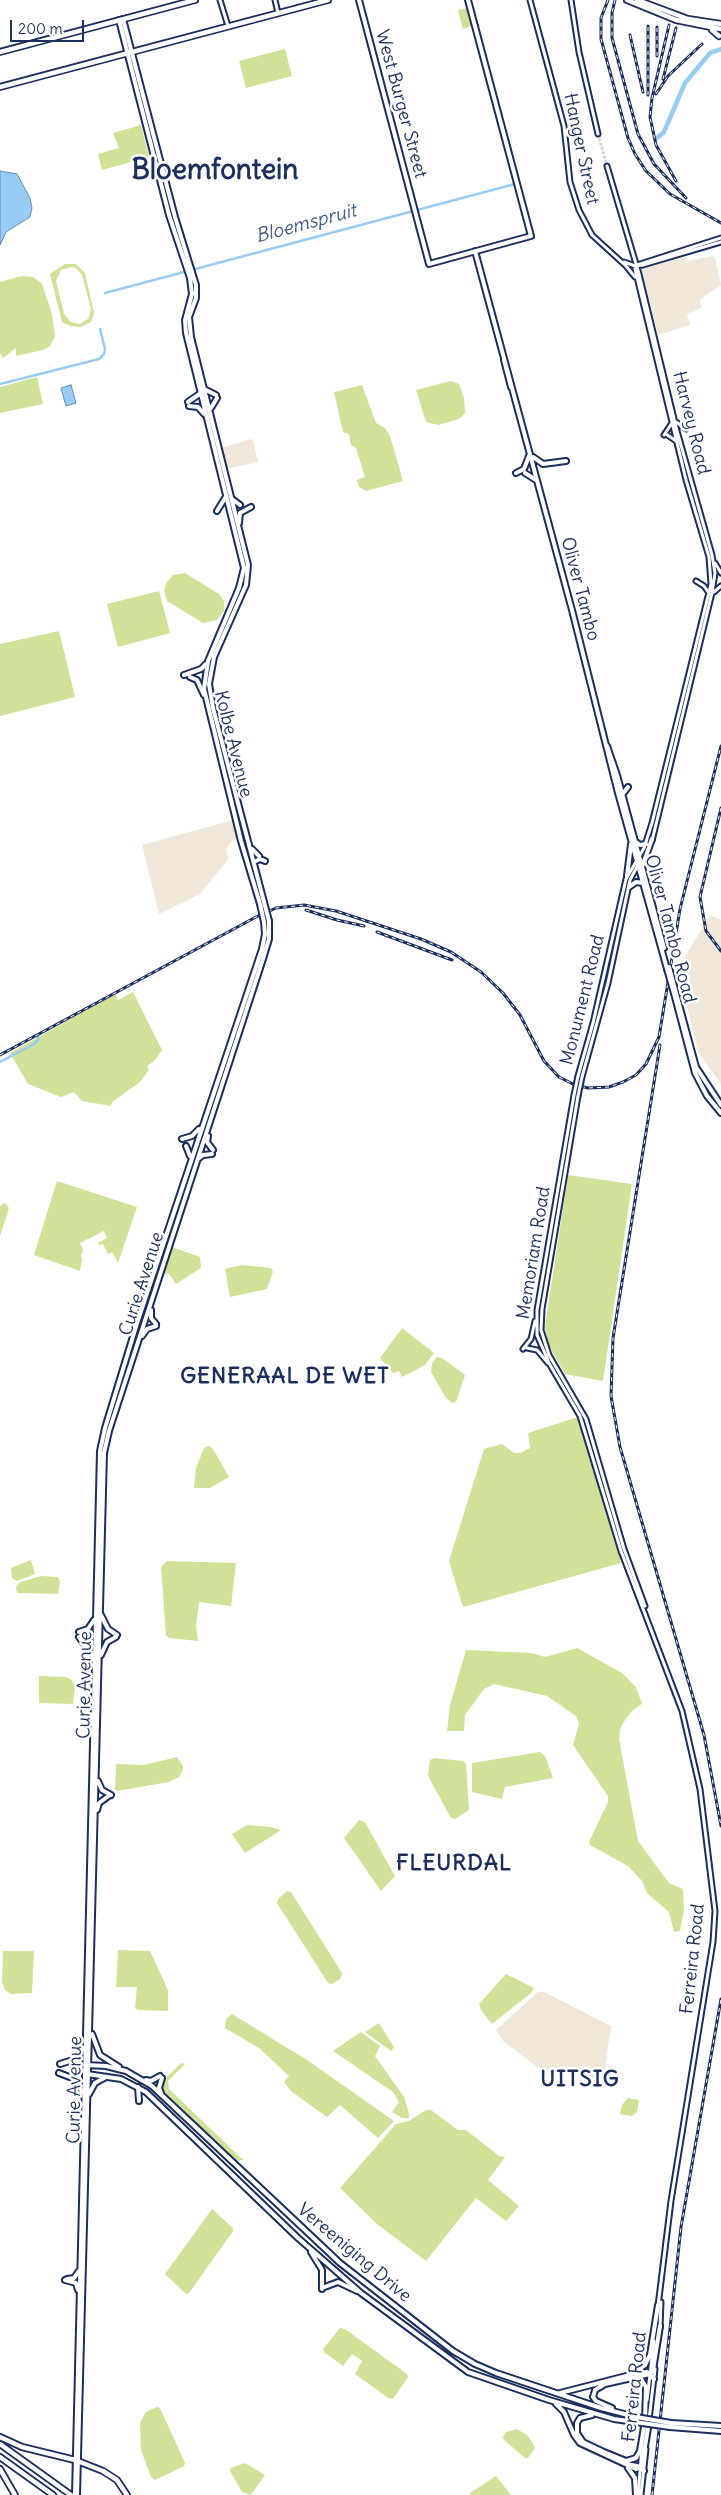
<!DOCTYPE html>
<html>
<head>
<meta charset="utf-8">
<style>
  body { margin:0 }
  #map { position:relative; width:721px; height:2495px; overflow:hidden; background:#fff; font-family:Delius,sans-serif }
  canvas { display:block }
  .scale { position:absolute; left:10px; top:20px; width:74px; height:22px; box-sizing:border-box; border:2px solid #1b2f5e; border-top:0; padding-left:6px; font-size:15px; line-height:18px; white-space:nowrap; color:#1b2f5e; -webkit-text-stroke:4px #fff; paint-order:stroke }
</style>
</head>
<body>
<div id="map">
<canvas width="721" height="2495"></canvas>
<div class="scale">200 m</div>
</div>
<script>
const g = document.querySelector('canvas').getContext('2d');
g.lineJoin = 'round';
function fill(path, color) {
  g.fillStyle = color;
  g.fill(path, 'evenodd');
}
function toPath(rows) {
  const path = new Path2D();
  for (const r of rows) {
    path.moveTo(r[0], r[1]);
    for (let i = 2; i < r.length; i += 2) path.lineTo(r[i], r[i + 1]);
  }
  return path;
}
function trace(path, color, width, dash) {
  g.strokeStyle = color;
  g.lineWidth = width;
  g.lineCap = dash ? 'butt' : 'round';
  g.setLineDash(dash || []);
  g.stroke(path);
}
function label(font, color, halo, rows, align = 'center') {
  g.font = font + ' Delius,sans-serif';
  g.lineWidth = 5;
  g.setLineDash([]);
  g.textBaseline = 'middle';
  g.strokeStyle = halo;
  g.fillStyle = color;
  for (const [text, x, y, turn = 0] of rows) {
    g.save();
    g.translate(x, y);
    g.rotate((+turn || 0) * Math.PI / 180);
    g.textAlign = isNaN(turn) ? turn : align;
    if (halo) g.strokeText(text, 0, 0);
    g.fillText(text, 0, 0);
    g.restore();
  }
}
fill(toPath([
  [713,256,715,258,721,285,700,299,701,308,687,314,690,325,658,335,642,271,648,267,685,257,688,261],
  [251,439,253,441,258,462,226,469,221,448],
  [233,820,237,837,229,844,226,851,229,858,200,894,159,914,142,845],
  [710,915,721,920,721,1084,698,1052,679,972,680,965],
  [538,1992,544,1992,611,2026,604,2075,601,2078,597,2079,537,2067,503,2041,496,2030]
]), '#f0e7d9');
fill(toPath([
  [467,8,472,26,463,29,458,10],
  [285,49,292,76,246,88,239,61],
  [141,125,149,157,102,170,98,154,119,148,113,133],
  [65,264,76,264,85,273,94,313,91,322,81,327,71,326,62,322,50,274],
  [71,267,76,268,82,275,91,309,89,318,80,324,71,322,64,314,56,281,61,270],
  [21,276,33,277,42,284,52,314,55,337,50,346,43,350,16,356,16,348,3,358,0,353,0,282],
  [37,377,43,404,0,413,0,387],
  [451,381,459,384,464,398,465,413,459,419,438,425,426,422,416,390],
  [362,385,376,423,385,428,390,436,403,481,366,491,359,487,357,480,365,477,356,448,351,445,349,434,343,432,334,392],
  [185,573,219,594,224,601,224,611,217,620,203,623,167,601,164,590,167,582,173,575],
  [159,591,170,633,118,647,107,604],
  [59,631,75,697,0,716,0,644],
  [133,992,162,1050,155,1060,147,1066,149,1070,140,1082,112,1102,111,1106,82,1101,74,1092,61,1097,28,1084,10,1053,115,994,118,1000],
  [568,1175,632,1184,603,1381,565,1374,546,1340,545,1326],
  [57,1181,137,1207,118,1263,112,1252,108,1254,103,1244,99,1245,98,1243,107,1238,104,1231,80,1243,83,1250,81,1255,82,1260,80,1271,34,1255],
  [5,1203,9,1208,0,1236,0,1206],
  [172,1247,200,1257,201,1268,176,1284,168,1273,162,1275],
  [242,1265,271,1268,273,1272,267,1289,230,1297,225,1269],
  [402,1328,434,1353,425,1365,402,1377,399,1371,393,1373,380,1358],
  [437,1357,442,1358,465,1375,456,1402,452,1403,446,1398,431,1372,432,1363],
  [578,1417,621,1563,463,1607,449,1561,484,1449,502,1444,514,1453,520,1453,530,1448,528,1433],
  [209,1446,213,1449,229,1477,210,1488,194,1488,196,1468,204,1448],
  [31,1560,35,1574,17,1581,12,1578,11,1568],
  [167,1561,236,1563,231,1606,199,1602,196,1625,198,1641,169,1638,166,1635,161,1567],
  [41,1576,58,1577,60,1582,58,1594,17,1593,16,1587,20,1582],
  [577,1648,622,1673,636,1687,642,1704,632,1711,625,1720,620,1729,619,1739,638,1841,669,1883,683,1889,684,1910,680,1931,674,1932,669,1912,647,1893,642,1881,628,1866,590,1845,589,1842,608,1802,608,1796,573,1745,579,1724,576,1716,547,1696,494,1684,484,1689,465,1715,464,1731,447,1731,450,1705,466,1650,532,1653,545,1657],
  [39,1676,66,1677,72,1680,75,1687,73,1704,39,1703],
  [540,1752,545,1756,553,1778,505,1787,502,1799,472,1792,472,1763],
  [177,1757,183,1766,183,1770,179,1777,169,1782,117,1791,115,1789,116,1764,144,1765],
  [434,1758,463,1761,466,1764,469,1810,455,1819,451,1818,428,1776,430,1760],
  [359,1820,365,1822,395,1876,381,1891,344,1838],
  [247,1825,270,1827,281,1830,245,1853,232,1834],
  [287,1891,291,1892,342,1973,340,1979,332,1984,328,1983,277,1903,278,1899],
  [118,1950,150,1951,168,1990,168,2011,138,2010,135,2008,137,1987,116,1987],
  [3,1951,34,1951,32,1993,11,1994,5,1990,2,1982],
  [506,1974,534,1988,531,1993,492,2024,481,2010,479,2004],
  [232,2014,307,2060,394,2121,378,2138,340,2105,327,2117,292,2092,284,2082,289,2076,259,2048,225,2028,226,2019],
  [379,2023,394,2047,391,2051,365,2032],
  [361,2032,380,2046,375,2056,404,2097,409,2114,409,2118,402,2118,392,2112,399,2102,393,2092,333,2051],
  [181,2063,185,2064,168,2081,169,2089,241,2158,244,2159,239,2161,234,2159,161,2090,161,2083],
  [628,2098,639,2100,637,2112,632,2116,620,2114,622,2105],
  [426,2110,431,2110,458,2130,466,2130,499,2156,505,2157,488,2180,519,2206,506,2221,476,2198,426,2261,377,2224,340,2188,396,2124,409,2121],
  [212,2209,233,2228,233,2231,189,2293,186,2294,165,2274],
  [340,2328,345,2329,407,2374,408,2377,393,2399,388,2398,355,2374,362,2361,352,2354,343,2366,324,2352,323,2349],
  [157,2407,160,2408,185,2463,184,2466,155,2480,151,2477,141,2450,140,2423,146,2412],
  [517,2429,527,2435,532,2442,535,2448,528,2458,525,2458,504,2440,503,2437,506,2432],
  [245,2463,265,2475,251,2495,242,2492,230,2471,231,2468],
  [496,2476,511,2495,471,2495,470,2493]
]), '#cfe297');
const water = toPath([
  [0,171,17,174,30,198,32,208,30,217,6,232,0,245,0,171],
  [71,385,76,403,66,406,61,388,71,385]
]);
fill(water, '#97ccf5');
trace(water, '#658db9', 1);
trace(toPath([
  [105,293,515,184],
  [0,384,99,359,104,354,105,349,100,329],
  [0,1062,34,1044,38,1040,38,1035]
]), '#97ccf5', 2.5);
trace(toPath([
  [657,138,664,132,685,83,710,53,721,49]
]), '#97ccf5', 4.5);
trace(toPath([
  [598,134,607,166]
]), '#d1d5df', 3, [3, 1.5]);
const secondary = toPath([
  [220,0,228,26],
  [275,0,278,13],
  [530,0,564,126,570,182,579,210,592,235,626,266,635,277],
  [571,0,579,52,598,134],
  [607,166,639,274,677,431,712,555,715,573,712,593,652,841],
  [624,262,635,266,643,265,721,242],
  [637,265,721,238],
  [676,422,686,429],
  [666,434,676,441],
  [664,435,672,423],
  [715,563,721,573],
  [696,581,704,586,709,593],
  [714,592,721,586],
  [578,1076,593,1023,626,879,644,848,652,823,711,584,709,557,686,480,635,269],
  [582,1077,608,983,630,880,639,863],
  [574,1095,537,1310,537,1335,550,1365,580,1416,621,1551,682,1711,700,1789,715,1911,713,1942,671,2201,658,2306],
  [578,1096,542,1309,541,1330,549,1355,586,1419,624,1549,645,1606],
  [527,1348,537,1350,548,1363],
  [523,1349,531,1339,535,1321],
  [660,2328,661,2302],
  [647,2400,654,2341],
  [649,2420,655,2369],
  [638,2495,642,2448],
  [641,2495,646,2449]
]);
const primary = toPath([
  [359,0,429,264,531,236,468,0],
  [123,19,175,217,196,285,196,298,189,317,191,337,248,565,246,585,214,657,209,684,213,708,264,902],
  [119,20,169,215,190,278,192,294,185,320,186,333,244,568,239,588,208,661,204,689,241,841,260,904],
  [475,251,572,610,618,793,667,969],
  [504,360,511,387],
  [204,389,216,395],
  [188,402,201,393],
  [189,406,198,407,204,414],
  [211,408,217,398],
  [533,457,543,464,566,461],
  [516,473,524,469,529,456],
  [525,473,536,480],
  [232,499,240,505],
  [217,511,225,498],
  [239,523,240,513,251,507],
  [184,675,201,669,206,664],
  [190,677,197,680,204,695],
  [607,746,617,775,664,948],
  [622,795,628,787],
  [636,842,640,845,646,844],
  [252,849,259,856],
  [254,862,260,859,265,861],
  [642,867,652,839],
  [627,876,631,844],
  [629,887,636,882,643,883],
  [675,997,695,1073,707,1096,721,1113],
  [677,997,696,1067,721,1105],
  [208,1136,207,1142,213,1150],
  [182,1139,192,1136,199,1129],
  [186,1146,190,1156],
  [198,1159,203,1155,212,1154],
  [151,1310,151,1318,156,1324],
  [142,1336,147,1329,156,1326],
  [101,1615,108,1629,117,1635],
  [79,1632,88,1629,94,1620],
  [79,1637,93,1657],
  [101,1655,107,1642,116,1637],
  [98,1781,102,1790,111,1795],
  [97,1810,99,1803,110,1795],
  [92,2034,100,2055,119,2067],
  [60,2064,76,2059,83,2048],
  [87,2065,106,2066,126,2071,152,2086,340,2263,453,2351,475,2364,496,2373,601,2408,636,2417],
  [59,2073,75,2079,82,2092],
  [87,2074,121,2079,146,2092,298,2238,361,2293,468,2372,549,2400,614,2419,635,2422],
  [146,2080,151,2081,160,2076],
  [138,2087,139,2101],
  [161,2093,159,2088,162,2078],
  [89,2094,95,2083,106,2077],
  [311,2252,322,2270,322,2289],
  [67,2279,74,2278,79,2271],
  [65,2280,76,2283,78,2290],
  [322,2288,338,2282,357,2291],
  [635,2374,647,2372,654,2379],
  [560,2393,630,2375,645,2365,650,2355,658,2305],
  [556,2404,564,2412,574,2435,580,2443,636,2469,642,2465,649,2422],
  [612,2408,596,2401,593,2397,595,2390,605,2384,650,2374,653,2370,660,2326],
  [592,2415,580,2418,577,2423,577,2433,583,2442,604,2452],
  [671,2423,721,2426],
  [670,2427,721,2431],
  [604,2452,626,2461,636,2458,640,2451,645,2421,646,2387,641,2379,636,2378],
  [626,2464,637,2466,644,2471],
  [628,2468,635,2478,636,2495],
  [75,2495,100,1451,105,1428,138,1320,262,949,265,934,264,922],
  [77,2495,104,1453,109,1431,263,959,269,939,269,921]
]);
const trunk = toPath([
  [627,0,676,20,721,29],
  [637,0,688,19,721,24],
  [712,30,719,36],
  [0,52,195,0],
  [0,87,328,0]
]);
const motorway = toPath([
  [0,2437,22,2447,75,2460,103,2471,117,2480,127,2495],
  [0,2444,71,2495],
  [0,2457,53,2495],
  [0,2469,15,2495]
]);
trace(secondary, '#1b2f5e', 7);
trace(primary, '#1b2f5e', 8);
trace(trunk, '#1b2f5e', 8);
trace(motorway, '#1b2f5e', 8);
trace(secondary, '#fff', 3);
trace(primary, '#fff', 4);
trace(trunk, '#fff', 4.5);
trace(motorway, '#fff', 4.5);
const rail = toPath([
  [608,0,601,18,601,39,628,138,635,154,646,171,670,194,721,223],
  [615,0,612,13,612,38,638,134,654,164,686,198],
  [669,25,652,98,650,117,656,145,676,181],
  [630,35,643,92],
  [657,56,657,27],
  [663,79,676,28],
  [656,94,668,76,702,44],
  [648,95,648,26],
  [721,808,700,897,706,931,721,951],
  [306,910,337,920,364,926],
  [377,932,452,960],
  [660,1045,613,1338,611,1396,620,1447,704,1735,721,1826],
  [0,1055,256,917,276,908,304,905,336,911,421,939,451,952,481,972,503,993,520,1015,544,1061,559,1077,573,1084,588,1088,609,1087,623,1082,636,1075,646,1064,659,1037,680,909,721,746],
  [652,2495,681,2227,721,1999]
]);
trace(rail, '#1b2f5e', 3);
trace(rail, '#fff', 1, [4]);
const secondaryBridge = toPath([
  [574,1095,578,1076],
  [578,1096,582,1077]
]);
const primaryBridge = toPath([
  [264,902,269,921],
  [260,904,264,922],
  [669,967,677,997],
  [667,969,675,997],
  [636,2417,671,2423],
  [635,2422,670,2427]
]);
trace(secondaryBridge, '#1b2f5e', 7, []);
trace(primaryBridge, '#1b2f5e', 8, []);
trace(secondaryBridge, '#fff', 3);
trace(primaryBridge, '#fff', 4);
label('18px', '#1b2f5e', '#fff', [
  ["West Burger Street",401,104,75],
  ["Hanger Street",581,149,78],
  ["Harvey Road",691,423,76],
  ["Oliver Tambo",580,589,75],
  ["Kolbe Avenue",233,744,76],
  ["Oliver Tambo Road",670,929,75],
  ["Monument Road",583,1000,-76],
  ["Memoriam Road",534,1253,-81],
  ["Curie Avenue",142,1284,-72],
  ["Curie Avenue",85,1685,-89],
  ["Ferreira Road",693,1959,-84],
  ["Curie Avenue",75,2090,-89],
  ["Vereeniging Drive",354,2253,40],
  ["Ferreira Road",635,2387,-84]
]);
label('italic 19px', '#405e8b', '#fff', [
  ["Bloemspruit",306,224,-15]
]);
g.letterSpacing = '1px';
label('bold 22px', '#1b2f5e', '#fff', [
  ["GENERAAL DE WET",285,1377],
  ["FLEURDAL",454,1864],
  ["UITSIG",580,2080]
]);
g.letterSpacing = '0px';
label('bold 28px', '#1b2f5e', '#fff', [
  ["Bloemfontein",215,171]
]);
</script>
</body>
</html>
